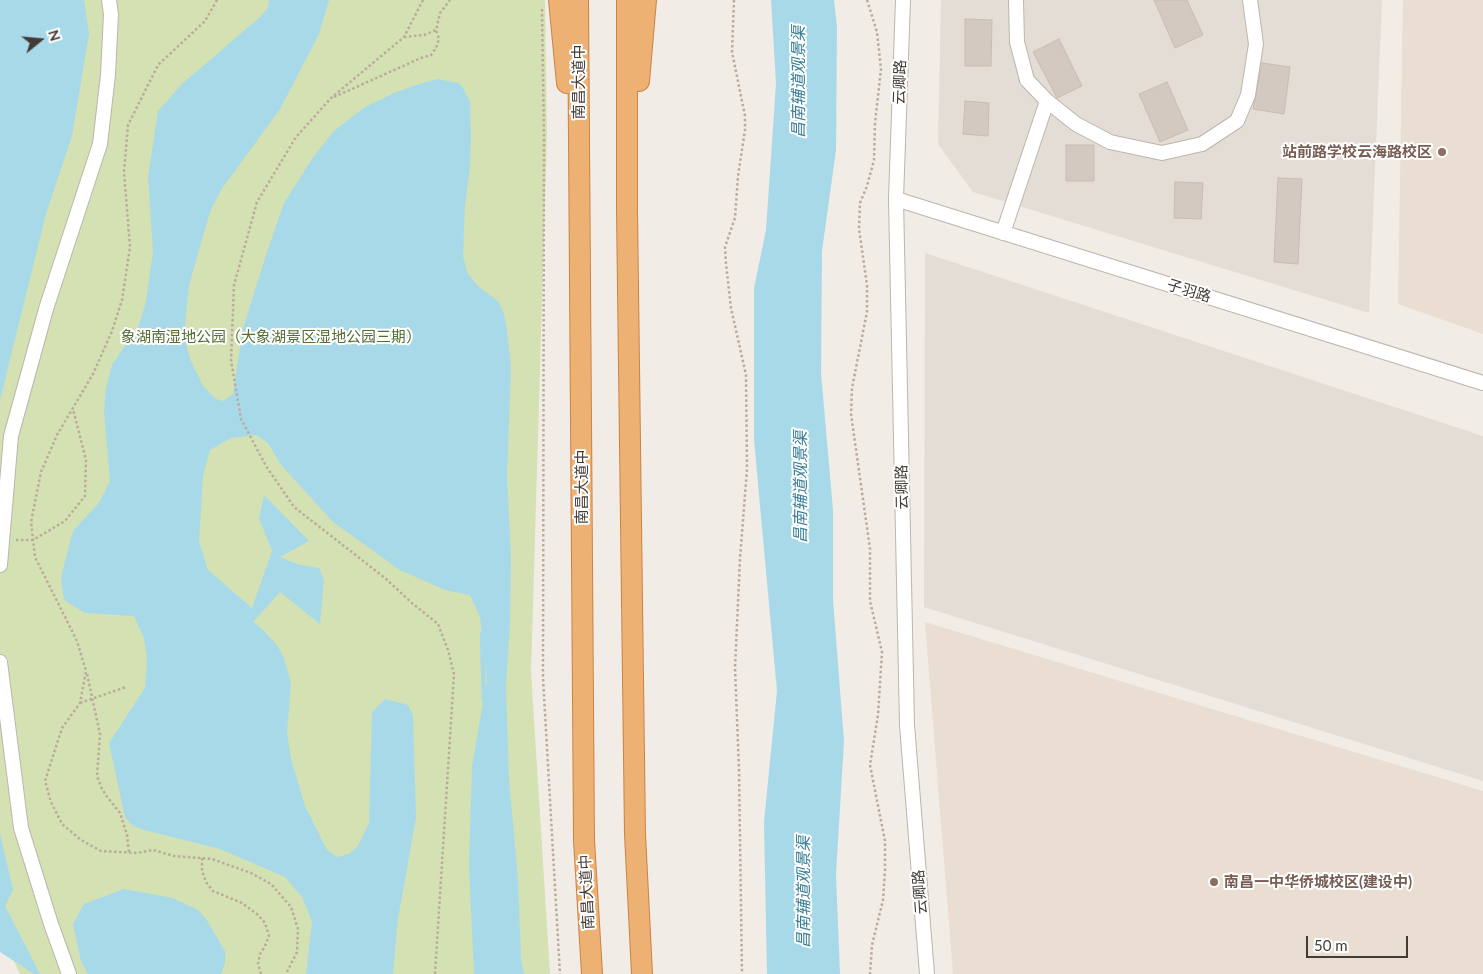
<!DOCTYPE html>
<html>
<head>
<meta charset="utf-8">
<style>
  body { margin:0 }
  #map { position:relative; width:1483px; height:974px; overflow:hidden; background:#f1ece6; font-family:Lato,sans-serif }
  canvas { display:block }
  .north { position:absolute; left:15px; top:15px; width:50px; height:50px; -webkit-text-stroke:4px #fff; paint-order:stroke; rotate:73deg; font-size:14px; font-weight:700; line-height:20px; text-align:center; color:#433c36 }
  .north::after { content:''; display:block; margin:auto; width:18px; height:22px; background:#433c36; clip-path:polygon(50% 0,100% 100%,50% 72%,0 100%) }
  .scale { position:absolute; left:1306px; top:936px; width:102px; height:22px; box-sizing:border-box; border:2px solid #433c36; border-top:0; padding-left:6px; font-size:15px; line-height:18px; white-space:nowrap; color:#433c36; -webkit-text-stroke:4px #fff; paint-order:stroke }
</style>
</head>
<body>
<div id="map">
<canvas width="1483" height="974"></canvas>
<div class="north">N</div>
<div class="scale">50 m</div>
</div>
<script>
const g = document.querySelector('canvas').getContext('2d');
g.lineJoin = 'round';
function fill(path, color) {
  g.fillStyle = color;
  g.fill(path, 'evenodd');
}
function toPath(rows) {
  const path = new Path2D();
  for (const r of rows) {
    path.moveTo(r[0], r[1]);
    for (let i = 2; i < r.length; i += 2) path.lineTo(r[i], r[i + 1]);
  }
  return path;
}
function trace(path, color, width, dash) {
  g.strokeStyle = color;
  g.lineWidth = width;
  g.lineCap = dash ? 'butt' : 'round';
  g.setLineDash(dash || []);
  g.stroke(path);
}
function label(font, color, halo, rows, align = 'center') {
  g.font = font + ' Lato,"Noto Sans SC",sans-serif';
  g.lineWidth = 4;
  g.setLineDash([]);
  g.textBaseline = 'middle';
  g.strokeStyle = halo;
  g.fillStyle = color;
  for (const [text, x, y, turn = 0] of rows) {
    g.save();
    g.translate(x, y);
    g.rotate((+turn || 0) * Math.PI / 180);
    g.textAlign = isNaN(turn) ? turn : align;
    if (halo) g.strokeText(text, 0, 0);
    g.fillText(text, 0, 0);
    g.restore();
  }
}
fill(toPath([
  [941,0,1382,0,1369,313,973,192,938,144],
  [925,253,1483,436,1483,781,924,607]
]), '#e4ddd5');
fill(toPath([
  [1403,0,1483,0,1483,334,1398,304],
  [925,622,1483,791,1483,974,953,974]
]), '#e9ded1');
fill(toPath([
  [76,0,545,0,547,132,531,672,550,974,20,974,0,931,0,295]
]), '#d4e1b3');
fill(toPath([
  [0,0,84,0,89,34,72,136,46,214,0,400],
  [269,0,329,0,319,34,280,109,221,190,210,212,189,285,184,335,190,359,203,386,216,399,224,401,233,394,243,328,267,252,284,203,314,156,334,131,365,107,394,93,419,84,437,79,459,83,464,90,470,102,471,137,470,167,465,206,463,256,467,272,477,285,499,302,504,314,507,329,511,367,507,476,511,557,510,624,506,687,509,780,518,879,521,959,524,974,474,974,469,865,472,766,487,680,480,617,470,595,445,590,400,570,333,522,281,465,268,443,256,435,231,438,210,450,203,475,199,542,208,570,252,608,272,551,259,518,264,495,309,541,280,557,300,565,319,568,324,580,320,624,280,592,253,622,260,627,277,645,284,658,291,683,287,733,291,759,305,806,327,850,337,857,349,854,358,846,369,823,372,712,385,699,408,705,413,715,416,818,398,919,393,974,306,974,312,921,302,897,285,877,220,849,144,830,133,826,125,817,109,743,145,688,147,660,144,638,134,616,85,613,64,600,61,577,73,531,99,503,110,481,104,411,106,388,112,365,139,325,146,302,153,251,148,177,158,111,182,84,260,17,268,8],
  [771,0,834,0,837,27,836,150,822,251,821,373,833,510,833,600,844,741,836,874,840,974,767,974,764,822,777,691,754,440,754,288,766,230,776,83],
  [0,833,13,890,5,906,40,974,34,974,0,952],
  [124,889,173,898,198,910,206,919,225,951,225,963,221,974,88,974,81,961,73,924,84,904]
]), '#a8d9e8');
trace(toPath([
  [482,634,484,701]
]), '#a8d9e8', 4.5);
const building = toPath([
  [1154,0,1187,0,1203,35,1175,48,1154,0],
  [965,19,992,20,991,66,965,66,965,19],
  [1059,39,1082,86,1057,98,1033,52,1059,39],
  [1262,63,1290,67,1284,114,1253,109,1262,63],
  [1167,82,1188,130,1160,142,1139,94,1167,82],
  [965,101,989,103,988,136,963,134,965,101],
  [1066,145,1094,145,1094,181,1066,181,1066,145],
  [1278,178,1302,179,1298,264,1274,262,1278,178],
  [1175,182,1203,183,1201,219,1174,218,1175,182]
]);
fill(building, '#d4c9c0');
trace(building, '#cbbcb1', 1);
const minor = toPath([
  [903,0,896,199,907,725,927,974],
  [1016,0,1017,42,1027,80,1047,101,1076,124,1110,142,1162,153,1202,144,1237,121,1248,95,1256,44,1250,0],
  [896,199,1483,383],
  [1003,233,1047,101],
  [0,565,11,436,46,309,100,144,108,75,111,14,109,0],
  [0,662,21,828,51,924,69,974]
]);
const highway = toPath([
  [559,0,567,83],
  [578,0,584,840,592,974],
  [627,0,627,210,635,834,642,974],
  [639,81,646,0]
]);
trace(minor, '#beb5ad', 16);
trace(highway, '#cc8345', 22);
trace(toPath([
  [217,0,205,21,158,65,128,125,124,172,130,247,122,300,112,331,93,374,57,435,41,472,31,522,35,557,77,641,86,671,80,703,62,728,45,781,51,802,62,824,81,840,101,851,137,853,153,850,174,856,212,859,251,873,271,884,291,907,298,929,297,952,286,974],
  [423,0,404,37,331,98,296,137,257,202,234,285,231,360,241,419,266,466,294,507,385,578,413,604,438,624,448,650,454,674,435,974],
  [734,0,732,52,745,116,745,130,738,176,735,218,725,247,726,264,731,308,746,375,747,469,740,559,735,668,739,770,742,974],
  [867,0,877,32,881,69,875,123,874,160,867,186,860,203,859,229,867,285,867,312,852,388,851,414,870,549,870,601,882,652,878,715,870,765,885,841,885,870,883,900,872,945,870,974],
  [542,9,544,137,543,678,560,974],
  [404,37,424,35,436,30,440,13,450,0],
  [334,97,421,58,431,55,436,48,439,39,436,30],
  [16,540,33,540,65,521,85,496,86,460,73,409],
  [87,674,100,734,97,776,102,789,108,798,120,813,127,835,129,853],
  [80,703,126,687],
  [202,858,202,871,206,882,213,891,242,903,257,914,265,923,269,936,265,946,260,954,258,964,261,974]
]), '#bcab9c', 2.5, [2.5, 2.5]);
trace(minor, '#fff', 14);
trace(highway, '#eeb174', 20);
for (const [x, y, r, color] of [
  [1442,152,5,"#8d6e63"],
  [1214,882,5,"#8d6e63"]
]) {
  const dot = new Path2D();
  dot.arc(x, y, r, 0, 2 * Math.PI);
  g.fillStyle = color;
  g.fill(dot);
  trace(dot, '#fff', 2);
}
label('15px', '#433c36', '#fff', [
  ["南昌大道中",579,82,-90],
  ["云卿路",900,82,-88],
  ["子羽路",1189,291,17],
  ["南昌大道中",582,487,-90],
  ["云卿路",902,487,-91],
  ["南昌大道中",587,892,-93],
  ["云卿路",920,892,-94]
]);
label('bold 15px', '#785e54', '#fff', [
  ["站前路学校云海路校区",1432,152],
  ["南昌一中华侨城校区(建设中)",1224,882,"left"]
], 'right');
label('15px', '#526e30', '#fff', [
  ["象湖南湿地公园（大象湖景区湿地公园三期）",271,337]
]);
label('italic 16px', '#377d94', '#fff', [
  ["昌南辅道观景渠",799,82,-90],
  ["昌南辅道观景渠",801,487,-90],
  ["昌南辅道观景渠",804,892,-90]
]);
</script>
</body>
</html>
